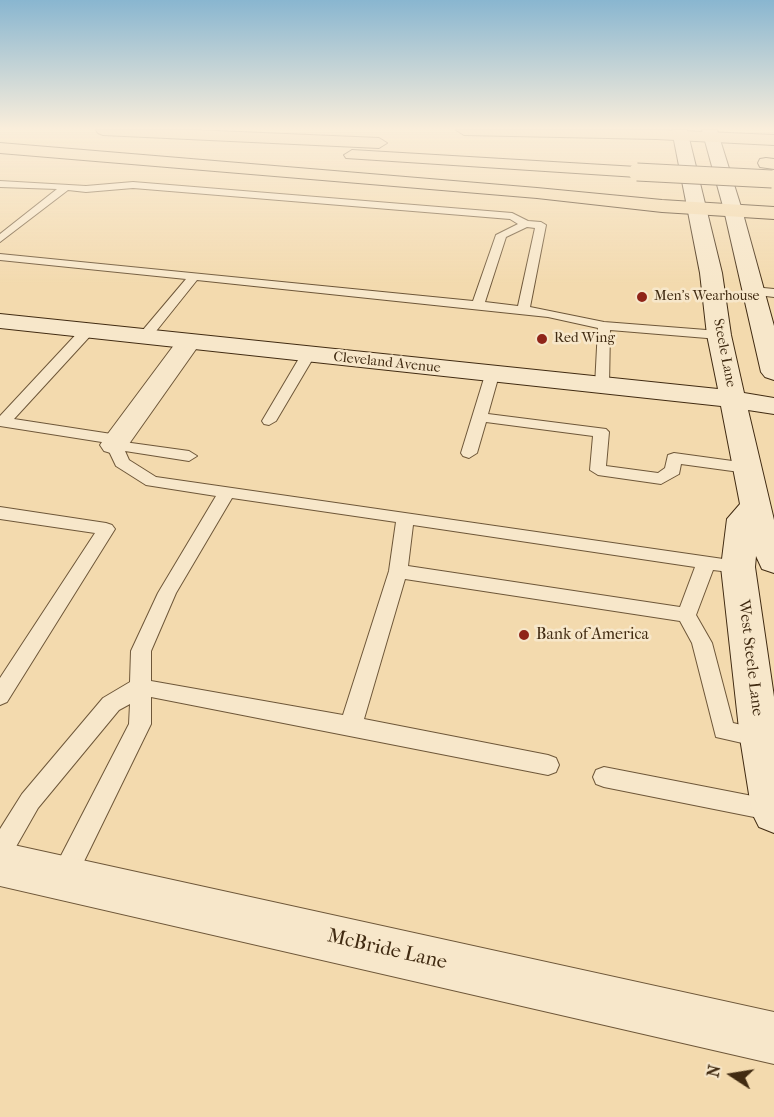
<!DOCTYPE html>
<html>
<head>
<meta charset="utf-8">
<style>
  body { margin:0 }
  #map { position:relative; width:774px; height:1117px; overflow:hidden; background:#f3daae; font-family:"IM FELL French Canon",serif }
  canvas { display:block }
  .north { position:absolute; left:702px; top:1045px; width:60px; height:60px; -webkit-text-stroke:4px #f7e7ca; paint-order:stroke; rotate:282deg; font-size:16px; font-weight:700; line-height:24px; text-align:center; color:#412b12 }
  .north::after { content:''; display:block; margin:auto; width:21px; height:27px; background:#412b12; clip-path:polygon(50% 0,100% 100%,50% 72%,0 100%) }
</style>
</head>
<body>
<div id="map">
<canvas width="774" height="1117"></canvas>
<div class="north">N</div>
</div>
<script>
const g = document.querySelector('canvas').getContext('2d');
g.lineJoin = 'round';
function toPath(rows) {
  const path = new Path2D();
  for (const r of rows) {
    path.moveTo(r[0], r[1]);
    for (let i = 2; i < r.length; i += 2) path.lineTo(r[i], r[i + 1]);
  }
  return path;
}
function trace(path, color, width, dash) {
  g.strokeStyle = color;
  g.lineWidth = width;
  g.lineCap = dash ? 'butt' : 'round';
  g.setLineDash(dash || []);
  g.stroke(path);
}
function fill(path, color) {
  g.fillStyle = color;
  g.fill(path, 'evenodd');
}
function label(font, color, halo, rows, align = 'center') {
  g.font = font + ' "IM FELL French Canon",serif';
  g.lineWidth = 5;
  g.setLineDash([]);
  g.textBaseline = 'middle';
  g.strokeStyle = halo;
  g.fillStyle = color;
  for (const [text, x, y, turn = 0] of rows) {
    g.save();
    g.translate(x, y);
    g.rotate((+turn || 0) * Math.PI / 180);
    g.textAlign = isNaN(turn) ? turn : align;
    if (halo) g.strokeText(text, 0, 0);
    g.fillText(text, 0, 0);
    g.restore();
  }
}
const lane = toPath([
  [0,181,86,186,133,182,512,213,528,221,541,222,546,225,530,307,604,322,719,331,725,335,719,339,610,330,609,386,602,390,595,386,598,328,548,317,197,280,149,340,144,341,137,337,186,279,0,260,0,254,473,301,496,235,518,224,510,219,133,188,86,192,68,190,0,242,0,234,57,189,0,187,0,181],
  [527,227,535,228,518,306,485,302,506,237,527,227],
  [753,287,774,289,774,297,749,294,749,288,753,287],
  [87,327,92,328,93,331,92,334,14,419,118,435,123,437,124,442,189,451,197,456,189,461,125,451,129,460,156,477,744,562,747,567,744,572,738,573,713,570,696,615,712,643,733,723,768,731,771,738,768,745,760,747,716,737,692,643,680,621,405,579,364,719,548,755,556,758,559,765,556,772,548,775,151,697,151,724,72,886,63,889,54,886,50,877,129,724,130,704,119,710,38,808,9,859,0,863,0,829,22,794,103,698,130,682,131,651,158,593,216,496,146,485,116,466,106,445,108,443,0,426,0,416,82,328,87,327],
  [232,498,396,522,389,571,343,715,151,681,151,651,176,593,232,498],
  [413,525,695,567,680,607,408,566,413,525],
  [308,351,315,355,276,421,269,425,264,424,262,421,301,355,308,351],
  [492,371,499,375,488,414,606,429,609,432,606,466,658,473,665,468,668,455,674,453,747,463,755,468,747,473,681,464,679,474,661,484,598,475,590,470,593,436,486,422,477,453,469,458,463,456,461,453,485,375,492,371],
  [0,507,106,523,112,525,115,529,7,702,0,705,0,678,95,533,0,519,0,507],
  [604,767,773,800,774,821,604,787,596,784,593,777,596,770,604,767]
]);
const street = toPath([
  [189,335,198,337,201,342,124,451,114,454,104,451,100,445,104,439,180,337,189,335],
  [0,842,774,1012,774,1064,0,886,0,842]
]);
const secondary = toPath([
  [672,130,687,130,722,273,731,335,744,393,774,398,774,414,748,410,774,520,774,573,762,569,756,556,755,567,774,697,774,833,759,827,752,813,740,738,721,567,727,519,740,504,721,406,0,328,0,314,718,389,707,335,700,273,672,130],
  [702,130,717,130,742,210,774,326,774,380,765,377,761,372,724,210,702,130]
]);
const highway = toPath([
  [96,130,193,130,379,138,387,143,379,148,103,135,98,133,96,130],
  [456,130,661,130,774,135,774,145,656,139,464,135,456,130],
  [0,143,537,188,662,200,774,207,774,219,662,212,537,198,0,153,0,143],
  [352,150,637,167,643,168,646,172,643,176,637,177,346,158,344,155,352,150],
  [766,158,774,159,774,169,760,167,758,163,760,159,766,158]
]);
trace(lane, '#6e5739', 2);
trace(street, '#6e5739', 2);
trace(secondary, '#412b12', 2);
trace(highway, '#412b12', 2);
fill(lane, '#f7e7ca');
fill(street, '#f7e7ca');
fill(secondary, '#f7e7ca');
fill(highway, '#f3daae');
const highwayBridge = toPath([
  [637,172,772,179]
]);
trace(highwayBridge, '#412b12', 19, []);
trace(highwayBridge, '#f3daae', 17);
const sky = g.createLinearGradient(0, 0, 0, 286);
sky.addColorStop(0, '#89b6d0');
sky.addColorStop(0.45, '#faeedb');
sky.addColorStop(1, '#faeedb00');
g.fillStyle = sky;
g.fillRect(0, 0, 774, 286);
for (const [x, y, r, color] of [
  [642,297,6,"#8f2418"],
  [542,339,6,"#8f2418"],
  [524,635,6,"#8f2418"]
]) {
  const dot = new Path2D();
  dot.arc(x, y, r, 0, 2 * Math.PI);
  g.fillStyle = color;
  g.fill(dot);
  trace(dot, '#f7e7ca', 2);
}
label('14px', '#412b12', '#f7e7ca', [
  ["Men's Wearhouse",654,297],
  ["Red Wing",554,339]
], 'left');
label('14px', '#412b12', '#f7e7ca', [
  ["Steele Lane",724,353,79],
  ["Cleveland Avenue",387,363,6]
]);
label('16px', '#412b12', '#f7e7ca', [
  ["Bank of America",536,635]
], 'left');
label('16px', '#412b12', '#f7e7ca', [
  ["West Steele Lane",750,658,83]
]);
label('20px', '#412b12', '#f7e7ca', [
  ["McBride Lane",387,950,13]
]);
</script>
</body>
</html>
